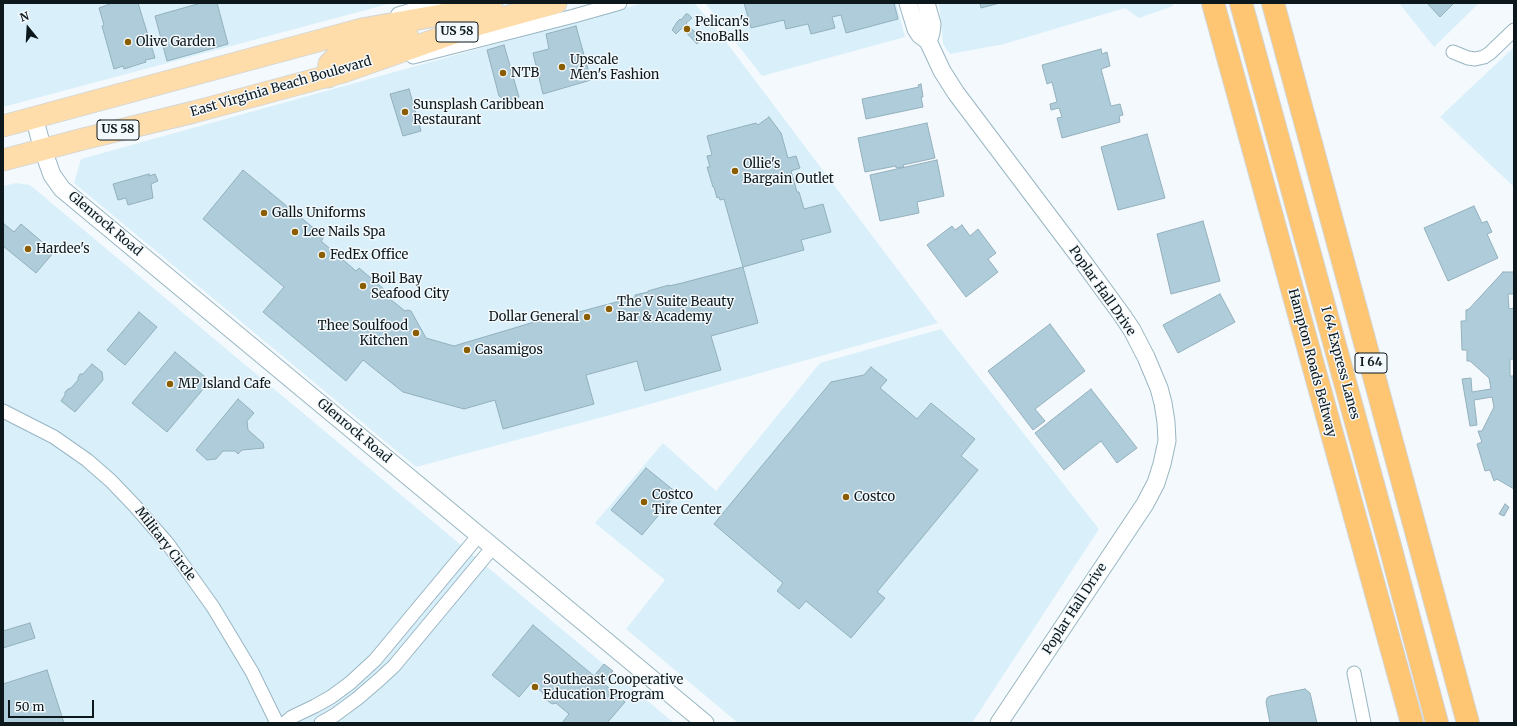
<!DOCTYPE html>
<html>
<head>
<meta charset="utf-8">
<style>
  body { margin:0 }
  #map { position:relative; width:1517px; height:726px; overflow:hidden; background:#f3f9fc; font-family:Merriweather,serif }
  canvas { display:block }
  .frame { position:absolute; inset:0; border:4px solid #0d181d; pointer-events:none }
  .north { position:absolute; left:8px; top:8px; width:40px; height:40px; -webkit-text-stroke:3px #f3f9fc; paint-order:stroke; rotate:342deg; font-size:11px; font-weight:700; line-height:16px; text-align:center; color:#0d181d }
  .north::after { content:''; display:block; margin:auto; width:14px; height:18px; background:#0d181d; clip-path:polygon(50% 0,100% 100%,50% 72%,0 100%) }
  .scale { position:absolute; left:8px; top:700px; width:86px; height:18px; box-sizing:border-box; border:2px solid #0d181d; border-top:0; padding-left:5px; font-size:12px; line-height:14px; white-space:nowrap; color:#0d181d; -webkit-text-stroke:3px #f3f9fc; paint-order:stroke }
</style>
</head>
<body>
<div id="map">
<canvas width="1517" height="726"></canvas>
<div class="frame"></div>
<div class="north">N</div>
<div class="scale">50 m</div>
</div>
<script>
const g = document.querySelector('canvas').getContext('2d');
g.lineJoin = 'round';
function fill(path, color) {
  g.fillStyle = color;
  g.fill(path, 'evenodd');
}
function toPath(rows) {
  const path = new Path2D();
  for (const r of rows) {
    path.moveTo(r[0], r[1]);
    for (let i = 2; i < r.length; i += 2) path.lineTo(r[i], r[i + 1]);
  }
  return path;
}
function trace(path, color, width, dash) {
  g.strokeStyle = color;
  g.lineWidth = width;
  g.lineCap = dash ? 'butt' : 'round';
  g.setLineDash(dash || []);
  g.stroke(path);
}
function label(font, color, halo, rows, align = 'center') {
  g.font = font + ' Merriweather,serif';
  g.lineWidth = 3;
  g.setLineDash([]);
  g.textBaseline = 'middle';
  g.strokeStyle = halo;
  g.fillStyle = color;
  for (const [text, x, y, turn = 0] of rows) {
    g.save();
    g.translate(x, y);
    g.rotate((+turn || 0) * Math.PI / 180);
    g.textAlign = isNaN(turn) ? turn : align;
    if (halo) g.strokeText(text, 0, 0);
    g.fillText(text, 0, 0);
    g.restore();
  }
}
fill(toPath([
  [3,3,392,3,3,107],
  [643,3,694,3,711,22,938,323,625,411,416,467,74,183,81,159],
  [705,3,896,3,905,37,762,76],
  [939,3,1172,3,1173,6,1139,18,1125,8,1004,44,950,54,943,44],
  [1399,3,1479,3,1434,47],
  [1514,47,1514,187,1440,117],
  [16,183,30,185,674,723,3,723,3,186],
  [941,329,1099,529,972,723,738,723,626,629,665,580,595,523,663,443,716,491,820,363]
]), '#d9f0fb');
const building = toPath([
  [110,3,138,3,155,58,145,60,146,62,124,69,123,66,114,69,102,26,104,25,99,8,110,4,110,3],
  [201,3,217,3,228,44,167,61,155,16,201,3],
  [744,3,894,3,898,19,846,33,841,15,832,17,835,28,811,34,808,24,786,29,784,20,751,28,744,3],
  [980,3,1000,3,981,8,980,3],
  [1427,3,1454,3,1440,17,1427,3],
  [686,14,688,14,692,18,686,23,702,39,697,44,682,28,676,34,672,30,677,22,680,19,681,20,686,14],
  [576,26,591,80,543,94,533,53,549,49,546,34,576,26],
  [504,45,519,97,507,101,499,96,487,50,504,45],
  [1101,49,1102,54,1107,52,1110,66,1101,69,1111,106,1120,104,1123,115,1119,116,1120,122,1062,138,1057,118,1062,117,1059,108,1051,110,1050,104,1057,102,1052,82,1047,84,1042,65,1101,49],
  [921,84,923,97,921,97,923,107,866,119,862,99,919,87,918,85,921,84],
  [409,89,421,131,403,136,390,94,409,89],
  [769,117,781,133,788,158,796,156,800,168,791,171,797,192,799,192,804,209,823,204,831,232,801,240,804,250,743,267,758,323,711,336,721,370,645,391,637,361,586,375,594,404,503,429,495,400,464,409,403,392,363,360,346,381,263,312,284,287,203,219,243,170,322,235,323,238,321,241,356,271,359,268,392,296,390,299,405,311,408,310,411,311,426,338,454,346,541,320,545,321,635,297,635,295,648,292,648,291,669,285,669,286,682,283,743,267,724,199,720,200,719,197,717,198,714,187,713,187,707,167,710,167,707,156,712,155,707,136,756,123,758,125,769,117],
  [927,123,935,158,903,165,904,167,896,168,896,166,865,172,858,138,927,123],
  [1147,134,1165,198,1118,210,1101,147,1147,134],
  [937,160,944,196,917,202,919,213,880,221,870,175,937,160],
  [149,174,149,176,155,174,158,181,151,184,153,198,128,205,126,198,118,200,113,184,149,174],
  [1474,206,1482,223,1487,221,1492,232,1487,234,1498,258,1448,281,1424,228,1474,206],
  [1203,221,1220,281,1171,294,1157,234,1203,221],
  [4,224,14,232,21,224,54,252,36,273,3,246,3,226,4,224],
  [962,225,970,236,978,229,996,253,988,259,998,272,966,297,927,245,952,226,955,230,962,225],
  [1503,272,1514,272,1514,294,1508,294,1509,309,1514,308,1514,359,1510,359,1510,376,1514,376,1514,489,1497,479,1494,481,1490,470,1485,471,1477,444,1482,442,1478,431,1482,431,1494,407,1492,397,1474,400,1477,425,1470,426,1462,379,1471,378,1472,392,1491,389,1489,378,1470,361,1467,361,1467,350,1462,350,1461,321,1466,321,1466,310,1469,309,1503,272],
  [1220,294,1235,322,1178,353,1163,325,1220,294],
  [139,312,157,327,125,365,107,350,139,312],
  [1050,324,1085,371,1035,409,1045,421,1033,430,988,371,1050,324],
  [175,352,210,381,167,432,132,403,175,352],
  [92,364,102,372,103,380,75,412,61,401,65,395,65,392,68,389,71,388,78,380,78,378,80,374,83,374,92,364],
  [871,367,887,380,880,388,917,419,931,403,975,439,961,456,978,470,877,592,885,598,851,638,806,601,799,609,777,591,783,583,714,524,831,382,864,375,871,367],
  [1091,389,1137,448,1117,463,1101,441,1064,470,1035,433,1091,389],
  [238,399,254,413,247,421,248,430,263,443,264,448,242,450,238,454,235,451,223,451,216,459,207,460,196,450,238,399],
  [646,468,677,493,642,535,611,510,646,468],
  [1505,504,1509,507,1504,516,1499,514,1505,504],
  [30,623,35,638,3,648,3,631,30,623],
  [533,625,594,676,604,664,613,671,603,683,625,702,607,723,562,723,569,714,556,703,552,704,544,698,543,693,531,683,519,697,492,675,533,625],
  [47,670,64,723,3,723,3,684,47,670],
  [1305,689,1310,693,1317,723,1270,723,1266,702,1267,698,1270,696,1305,689]
]);
fill(building, '#afccda');
trace(building, '#93b0bd', 1);
const minor = toPath([
  [398,14,435,3],
  [1453,52,1468,58,1475,59,1484,57,1490,53,1514,30],
  [413,57,574,16,620,3],
  [3,411,54,437,87,460,111,481,134,505,168,544,213,607,252,672,277,723],
  [1354,673,1364,723],
  [285,723,292,717,315,706,331,697,350,683,375,660,479,535],
  [321,723,335,715,358,698,380,679,394,666,493,547]
]);
const tertiary = toPath([
  [908,3,916,29,920,35,928,41,942,71,956,93,1084,263,1122,315,1132,330,1146,357,1159,388,1163,403,1166,422,1167,441,1162,464,1156,483,1145,504,999,723],
  [926,3,932,24,931,33,928,41],
  [34,117,43,150,52,175,62,189,705,723]
]);
const primary = toPath([
  [328,77,329,64,336,57,347,50,407,34],
  [3,126,362,29,452,13,492,3],
  [3,160,83,139,194,112,343,72,477,25,556,3]
]);
const motorway = toPath([
  [1213,3,1412,723],
  [1241,3,1390,546,1437,723],
  [1273,3,1468,723]
]);
trace(minor, '#99b6c3', 15);
trace(tertiary, '#99b6c3', 19);
trace(primary, '#d3d5d6', 23);
trace(motorway, '#d3d5d6', 24);
trace(minor, '#fff', 13);
trace(tertiary, '#fff', 17);
trace(primary, '#feddaa', 21);
trace(motorway, '#fec672', 22);
for (const [x, y, r, color] of [
  [687,29,4,"#8a5d00"],
  [128,42,4,"#8a5d00"],
  [562,67,4,"#8a5d00"],
  [503,73,4,"#8a5d00"],
  [405,112,4,"#8a5d00"],
  [735,171,4,"#8a5d00"],
  [264,213,4,"#8a5d00"],
  [295,232,4,"#8a5d00"],
  [28,249,4,"#8a5d00"],
  [322,255,4,"#8a5d00"],
  [363,286,4,"#8a5d00"],
  [609,309,4,"#8a5d00"],
  [587,317,4,"#8a5d00"],
  [416,333,4,"#8a5d00"],
  [467,350,4,"#8a5d00"],
  [170,384,4,"#8a5d00"],
  [846,497,4,"#8a5d00"],
  [644,502,4,"#8a5d00"],
  [535,687,4,"#8a5d00"]
]) {
  const dot = new Path2D();
  dot.arc(x, y, r, 0, 2 * Math.PI);
  g.fillStyle = color;
  g.fill(dot);
  trace(dot, '#f3f9fc', 1.5);
}
for (const [x, y, w] of [
  [457,32,42],
  [118,130,42],
  [1371,363,32]
]) {
  const box = new Path2D();
  box.roundRect(x - w / 2, y - 10, w, 20, 3);
  g.fillStyle = '#f3f9fc';
  g.fill(box);
  trace(box, '#0d181d', 1);
}
label('bold 12px', '#0d181d', null, [
  ["US 58",457,32],
  ["US 58",118,130],
  ["I 64",1371,363]
]);
label('13px', '#0d181d', '#f3f9fc', [
  ["Pelican's",695,22],
  ["SnoBalls",695,37],
  ["Olive Garden",136,42],
  ["Upscale",570,60],
  ["Men's Fashion",570,75],
  ["NTB",511,73],
  ["Sunsplash Caribbean",413,105],
  ["Restaurant",413,120],
  ["Ollie's",743,164],
  ["Bargain Outlet",743,179],
  ["Galls Uniforms",272,213],
  ["Lee Nails Spa",303,232],
  ["Hardee's",36,249],
  ["FedEx Office",330,255],
  ["Boil Bay",371,279],
  ["Seafood City",371,294],
  ["The V Suite Beauty",617,302],
  ["Bar & Academy",617,317],
  ["Dollar General",579,317,"right"],
  ["Thee Soulfood",408,326,"right"],
  ["Kitchen",408,341,"right"],
  ["Casamigos",475,350],
  ["MP Island Cafe",178,384],
  ["Costco",652,495],
  ["Tire Center",652,510],
  ["Costco",854,497],
  ["Southeast Cooperative",543,680],
  ["Education Program",543,695]
], 'left');
label('13px', '#0d181d', '#f3f9fc', [
  ["East Virginia Beach Boulevard",281,87,-16],
  ["Glenrock Road",105,224,40],
  ["Poplar Hall Drive",1102,291,55],
  ["Hampton Roads Beltway",1312,363,75],
  ["I 64 Express Lanes",1340,363,75],
  ["Glenrock Road",354,431,40],
  ["Military Circle",165,544,52],
  ["Poplar Hall Drive",1075,609,-57]
]);
</script>
</body>
</html>
